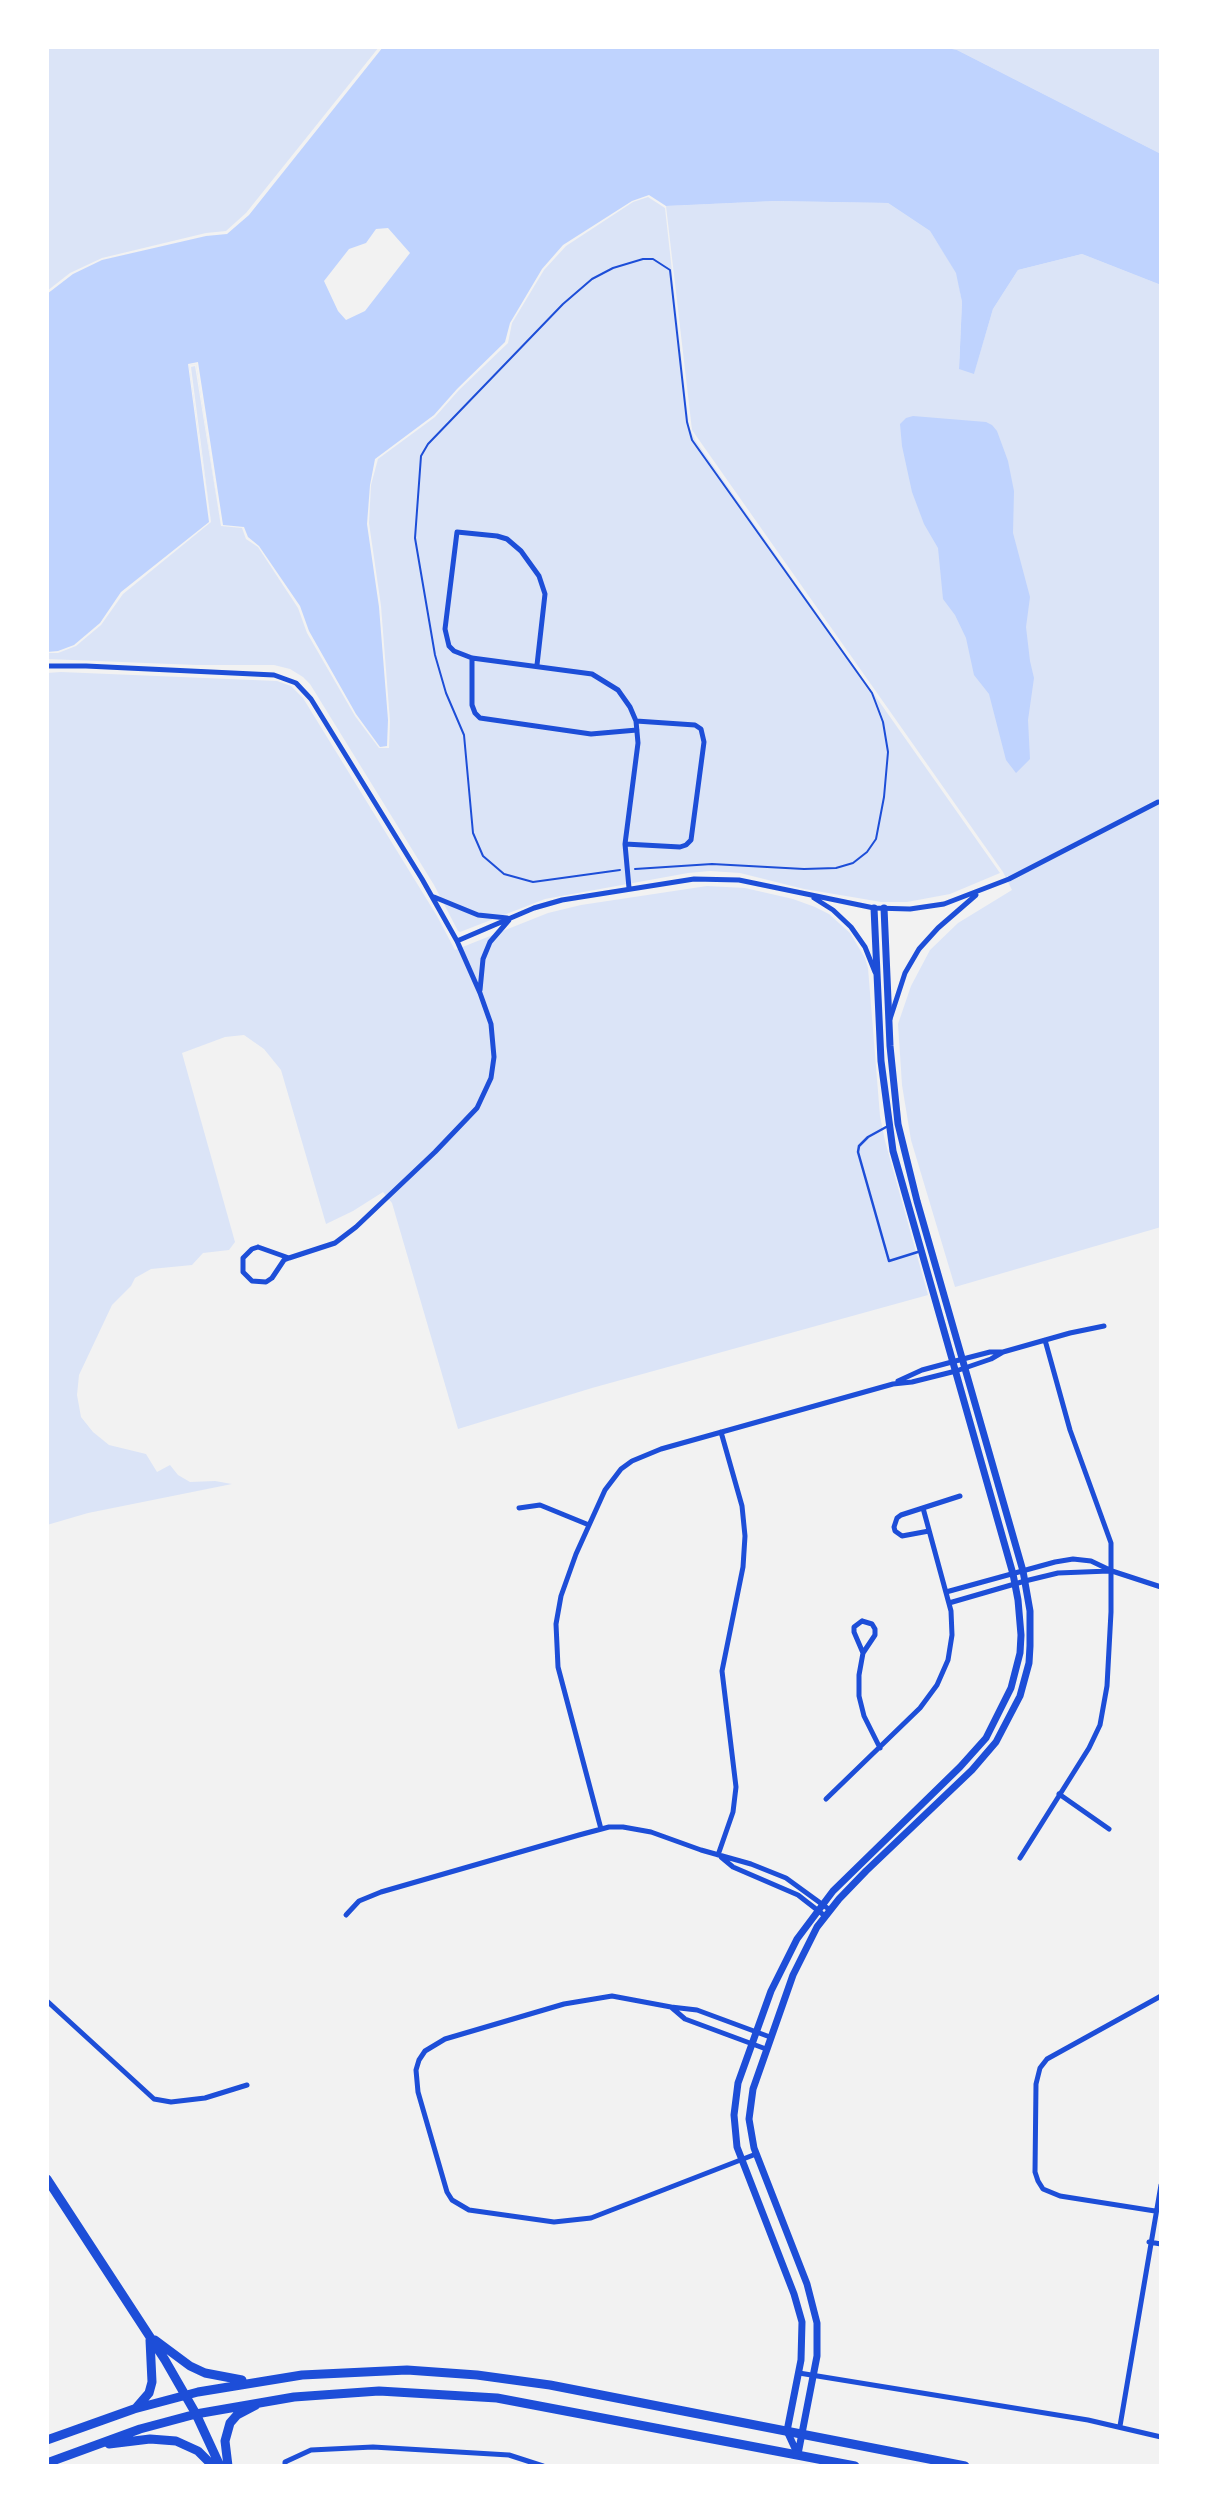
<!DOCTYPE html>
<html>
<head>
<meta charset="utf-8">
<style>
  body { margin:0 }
  #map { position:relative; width:1208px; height:2513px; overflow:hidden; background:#f2f2f2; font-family:"Fira Sans Condensed",sans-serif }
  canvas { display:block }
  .frame { position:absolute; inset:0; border:49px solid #fff; pointer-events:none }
</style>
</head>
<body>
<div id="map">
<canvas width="1208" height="2513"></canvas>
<div class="frame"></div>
</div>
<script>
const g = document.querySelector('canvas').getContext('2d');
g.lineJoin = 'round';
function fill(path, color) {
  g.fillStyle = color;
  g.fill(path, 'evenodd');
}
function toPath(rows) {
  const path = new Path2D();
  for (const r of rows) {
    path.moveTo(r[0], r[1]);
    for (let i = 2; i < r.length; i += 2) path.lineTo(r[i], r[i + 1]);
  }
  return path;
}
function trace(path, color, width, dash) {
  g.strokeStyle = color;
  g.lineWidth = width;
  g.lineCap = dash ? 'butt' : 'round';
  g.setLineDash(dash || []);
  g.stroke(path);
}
fill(toPath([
  [47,47,379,47,246,213,226,231,206,233,102,258,70,273,47,291],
  [943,47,1161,47,1161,154,957,50],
  [648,197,665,208,689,426,695,440,1000,873,950,894,907,902,881,902,852,897,804,889,740,873,710,871,688,873,545,899,460,932,458,931,434,885,310,684,303,677,290,669,274,665,196,665,47,659,47,653,58,653,76,646,101,625,123,594,211,522,189,365,196,364,221,526,242,528,246,539,258,547,298,608,307,633,355,716,379,748,389,748,390,721,381,606,369,523,371,485,378,459,435,417,459,390,508,343,512,323,544,270,566,246,633,202],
  [775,201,888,203,930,231,957,273,962,302,959,368,974,373,993,309,1018,270,1082,254,1161,285,1161,1227,955,1287,911,1140,902,1085,898,1024,911,986,930,950,958,923,1012,890,1003,872,692,430,666,206],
  [61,672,277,681,291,686,303,698,437,916,455,950,548,913,581,905,707,886,745,888,793,899,815,907,829,914,850,933,865,958,868,968,880,1116,885,1141,928,1295,592,1388,458,1429,392,1203,383,1192,353,1211,326,1224,281,1070,264,1049,244,1035,225,1037,182,1053,235,1242,229,1250,203,1253,192,1265,151,1269,135,1278,131,1286,112,1305,79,1375,77,1395,81,1417,93,1432,109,1445,146,1454,157,1472,170,1465,178,1475,190,1482,215,1481,232,1484,88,1513,47,1525,47,673]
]), '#dbe4f7');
fill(toPath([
  [383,47,943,47,957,50,1161,154,1161,285,1082,254,1018,270,993,309,974,374,959,369,962,302,956,273,930,231,888,203,775,201,666,206,649,195,632,201,563,245,542,269,510,323,505,342,457,389,434,415,375,459,370,485,367,524,379,607,388,720,387,746,380,747,356,714,309,631,300,606,259,546,248,537,244,527,223,525,198,362,188,364,209,522,121,592,100,623,74,645,58,651,47,652,47,294,73,274,102,260,206,236,227,234,249,215],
  [388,228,410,253,365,311,346,320,338,311,324,281,349,249,366,243,376,229],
  [913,416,986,422,992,425,997,431,1008,461,1014,491,1013,533,1030,597,1026,627,1030,661,1034,678,1028,720,1030,759,1016,773,1006,760,989,694,974,675,966,638,955,615,943,599,938,548,924,524,912,492,902,446,900,424,906,418]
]), '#bfd3fe');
fill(toPath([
  [196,364,221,526,195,366,191,367,211,522,189,365]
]), '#f2f2f2');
trace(toPath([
  [620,870,533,882,504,874,483,856,473,833,464,735,446,693,435,655,415,538,421,456,428,444,563,304,592,279,613,268,643,259,653,259,670,270,687,422,692,440,872,693,883,722,888,752,884,797,876,839,867,852,853,863,836,868,804,869,712,864,635,869]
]), '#1d4ed8', 2);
trace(toPath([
  [888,1126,868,1137,859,1146,858,1152,889,1261,921,1251]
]), '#1d4ed8', 2.5);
trace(toPath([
  [472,658,472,705,475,713,480,718,591,734,637,730],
  [537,665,545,594,539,576,521,551,507,539,497,536,457,532,445,629,449,646,454,651,472,658,592,674,618,690,630,707,636,721,638,743,625,844,629,888],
  [47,666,86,666,274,675,296,683,311,699,422,879,457,941,480,993,491,1024,494,1057,491,1078,477,1108,435,1152,356,1227,335,1243,289,1258],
  [625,844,680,847,686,845,691,840,704,742,701,729,695,725,636,721],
  [434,897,478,915,507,918],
  [814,898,833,910,851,927,865,947,875,972],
  [457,941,534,908,562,900,694,879,739,880,874,908,910,909,944,904,1009,879,1158,802],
  [480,990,483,959,490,942,509,920],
  [890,1019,905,973,919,949,938,928,976,895],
  [258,1247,289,1258,284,1260,272,1278,266,1282,252,1281,243,1272,243,1258,252,1249,258,1247],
  [898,1381,922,1370,963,1359,990,1352,1003,1352],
  [519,1508,540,1505,589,1525],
  [929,1531,902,1536,895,1531,894,1527,897,1518,901,1515,960,1496],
  [946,1592,1055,1562,1073,1559,1091,1561,1112,1571,1161,1587],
  [949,1603,1025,1581,1058,1573,1109,1571],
  [862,1621,872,1624,875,1629,875,1635,863,1653,854,1632,854,1627,862,1621],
  [863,1653,859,1675,859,1696,864,1716,880,1748],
  [1059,1794,1109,1829],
  [826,1799,920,1708,937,1685,948,1660,952,1635,951,1611,923,1508],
  [601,1829,558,1667,556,1624,561,1596,576,1554,605,1490,621,1469,632,1461,661,1449,893,1384,912,1382,956,1371,991,1359,1003,1352,1070,1333,1104,1326],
  [718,1855,733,1812,736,1787,722,1671,743,1567,745,1536,742,1506,721,1432],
  [721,1857,733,1867,798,1895,825,1916],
  [1020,1858,1089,1748,1100,1725,1107,1686,1111,1612,1111,1543,1070,1430,1045,1340],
  [346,1915,359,1901,381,1892,579,1835,609,1827,623,1827,651,1832,701,1850,751,1864,786,1878,830,1910],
  [47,2001,154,2099,171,2102,205,2098,247,2085],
  [671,2007,697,2010,770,2037],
  [756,2154,591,2218,554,2222,469,2210,452,2200,447,2192,418,2092,416,2070,419,2060,425,2051,445,2039,564,2004,612,1996,671,2007,685,2019,766,2049],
  [1155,2211,1060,2196,1043,2189,1038,2181,1035,2172,1036,2084,1040,2068,1047,2059,1161,1996],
  [1149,2242,1161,2244],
  [799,2373,1088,2420,1161,2437],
  [1120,2426,1161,2185],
  [285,2466,285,2462,311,2450,373,2447,509,2455,543,2466]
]), '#1d4ed8', 5);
trace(toPath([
  [798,2454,817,2356,817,2323,807,2284,754,2148,749,2119,753,2089,793,1975,817,1927,839,1899,866,1871,972,1770,996,1742,1020,1696,1029,1663,1030,1646,1030,1611,1023,1571,917,1201,898,1124,890,1046,884,908],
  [798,2455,787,2431,801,2360,802,2322,794,2294,737,2147,734,2115,738,2083,771,1991,797,1939,833,1891,960,1767,986,1738,1011,1688,1020,1653,1021,1635,1018,1600,1013,1574,893,1151,881,1061,874,908]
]), '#1d4ed8', 7);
trace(toPath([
  [47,2179,165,2360,196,2414,220,2466],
  [155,2340,190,2366,205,2373,242,2380],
  [136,2408,149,2393,152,2382,150,2340],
  [47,2440,134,2409,198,2392,302,2375,407,2370,477,2375,550,2385,965,2466],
  [109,2444,150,2439,176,2441,198,2451,213,2466],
  [47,2463,140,2429,196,2414,294,2397,379,2391,497,2398,855,2466],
  [228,2466,225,2441,230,2423,237,2415,256,2405]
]), '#1d4ed8', 9);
</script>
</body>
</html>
